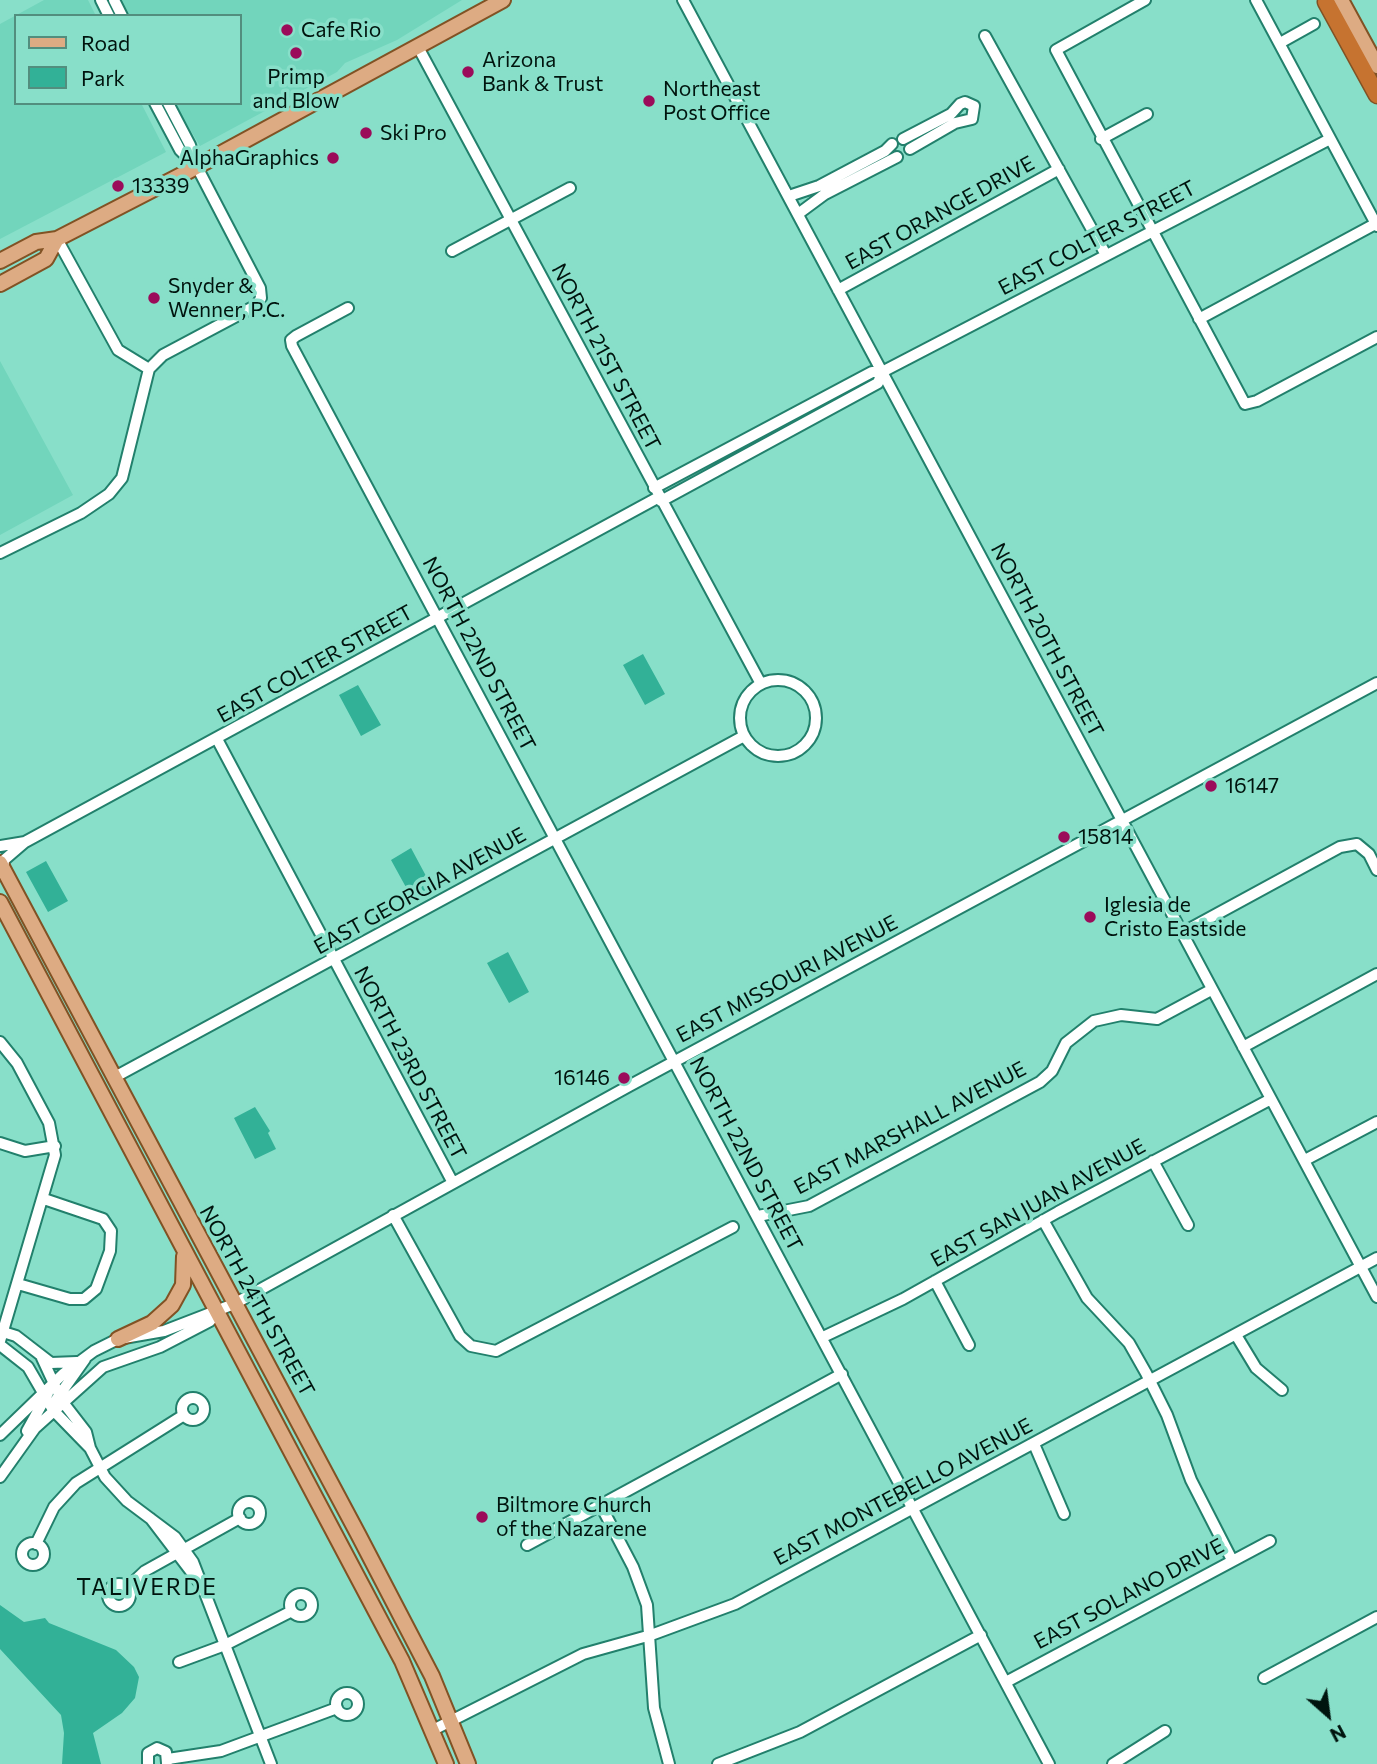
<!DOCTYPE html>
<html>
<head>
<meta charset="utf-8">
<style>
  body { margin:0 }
  #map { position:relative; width:1377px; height:1764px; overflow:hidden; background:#88dfc9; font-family:Commissioner,sans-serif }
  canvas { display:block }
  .legend { position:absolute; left:14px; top:14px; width:228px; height:91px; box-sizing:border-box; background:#88dfc9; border:2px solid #528e7e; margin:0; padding:9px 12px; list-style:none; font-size:21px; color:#00140e }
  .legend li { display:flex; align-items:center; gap:14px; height:35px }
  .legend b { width:35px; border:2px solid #528e7e }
  .north { position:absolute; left:1293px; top:1680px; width:70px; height:70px; -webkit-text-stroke:5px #88dfc9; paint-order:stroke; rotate:152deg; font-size:19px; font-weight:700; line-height:28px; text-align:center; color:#00140e }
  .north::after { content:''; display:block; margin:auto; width:24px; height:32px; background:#00140e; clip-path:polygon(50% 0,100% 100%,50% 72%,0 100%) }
</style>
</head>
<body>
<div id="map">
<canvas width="1377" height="1764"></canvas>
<ul class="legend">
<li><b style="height:9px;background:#ddab83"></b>Road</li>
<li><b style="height:19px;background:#32b197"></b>Park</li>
</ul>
<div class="north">N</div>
</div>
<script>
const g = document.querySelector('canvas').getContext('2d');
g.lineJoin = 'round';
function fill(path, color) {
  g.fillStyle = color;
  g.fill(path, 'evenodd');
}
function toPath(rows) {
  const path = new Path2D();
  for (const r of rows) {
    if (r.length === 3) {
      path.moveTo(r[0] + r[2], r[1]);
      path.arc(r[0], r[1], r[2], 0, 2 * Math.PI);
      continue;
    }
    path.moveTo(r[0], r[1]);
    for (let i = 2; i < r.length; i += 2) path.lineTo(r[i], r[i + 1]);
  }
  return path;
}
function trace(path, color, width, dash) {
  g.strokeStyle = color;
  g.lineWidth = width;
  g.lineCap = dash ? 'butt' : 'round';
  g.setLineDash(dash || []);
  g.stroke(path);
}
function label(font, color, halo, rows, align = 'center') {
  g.font = font + ' Commissioner,sans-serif';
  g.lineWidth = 7;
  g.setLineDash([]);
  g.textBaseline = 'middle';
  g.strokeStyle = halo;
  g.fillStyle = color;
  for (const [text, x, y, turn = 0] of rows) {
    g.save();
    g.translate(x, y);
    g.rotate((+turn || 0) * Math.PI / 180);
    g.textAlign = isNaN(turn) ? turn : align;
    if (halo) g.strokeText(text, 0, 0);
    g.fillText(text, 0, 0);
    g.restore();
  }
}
fill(toPath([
  [44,0,88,0,96,16,16,16,16,103,141,103,166,152,0,239,0,24],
  [119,0,462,0,397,40,345,63,337,72,200,146,174,103,240,103,240,16,128,16],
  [0,361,73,495,0,535]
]), '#72d5bc');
fill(toPath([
  [643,654,665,694,645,705,623,665],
  [358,685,381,725,361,736,339,695],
  [411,848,433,889,413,900,391,860],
  [46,861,68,901,48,912,26,872],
  [508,952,529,992,509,1003,487,963],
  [255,1107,270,1131,268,1133,276,1149,255,1159,234,1118],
  [0,1605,24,1622,45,1618,49,1623,116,1650,134,1667,139,1677,135,1698,122,1713,93,1733,101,1764,62,1764,64,1733,61,1715,0,1649]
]), '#32b197');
const minor = toPath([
  [101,0,109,16],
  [114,0,122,16],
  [683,0,1377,1297],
  [1145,0,1056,50,1245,404,1257,401,1377,337],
  [1256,0,1377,226],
  [985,36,1106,255],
  [1280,43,1314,24],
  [418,47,761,684],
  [155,103,180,150,195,165],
  [903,139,951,114,960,104,965,102,974,106,972,119,955,123,910,149],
  [1101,139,1147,114],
  [789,196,819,186,885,151,892,144],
  [798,214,825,194,897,157],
  [57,239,118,350,149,369],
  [452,251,570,188],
  [838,290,1059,169],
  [348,308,296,336,291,340,292,346,1049,1764],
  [1199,319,1377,223],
  [654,488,872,372,882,372,1330,139],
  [661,501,878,383,882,372],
  [0,553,81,513,109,494,122,478,149,369,163,355,257,305,261,298,260,288,197,167,190,145,168,103],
  [778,718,38],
  [217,739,453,1183],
  [0,846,25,842],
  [3,870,4,860,25,842,659,497],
  [1182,933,1340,847,1357,844,1369,854,1377,870],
  [0,1042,17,1063,49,1123,55,1155,0,1341],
  [1243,1047,1377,974],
  [113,1078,744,736],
  [0,1143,25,1151,55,1146],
  [1305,1160,1377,1122],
  [1153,1161,1188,1225],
  [393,1215,460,1336,471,1346,496,1351,733,1227],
  [758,1216,809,1206,1040,1082,1052,1071,1066,1043,1094,1021,1121,1015,1157,1019,1211,990],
  [1043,1220,1087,1298,1129,1343,1146,1373,1167,1415,1191,1480,1232,1560],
  [935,1281,969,1345],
  [18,1284,70,1299,84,1299,96,1289,110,1251,111,1231,103,1219,44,1199],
  [0,1331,16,1336,51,1363,77,1362],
  [1236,1335,1256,1368,1282,1390],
  [823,1337,903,1299,1058,1212,1271,1099],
  [0,1345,28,1367,53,1410,90,1448],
  [42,1358,62,1401,86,1432,90,1448,105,1477,127,1501,175,1537,193,1562,271,1764],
  [193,1409,11],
  [56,1400,85,1359],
  [27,1431,48,1393],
  [0,1435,63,1374,94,1351,118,1339,164,1331,234,1304,629,1086,1377,683],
  [1034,1444,1064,1514],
  [0,1477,35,1428,103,1367,160,1347,210,1321,217,1312],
  [249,1513,11],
  [600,1504,633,1567,647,1605,654,1708,669,1764],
  [151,1519,202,1586],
  [33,1554,11],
  [36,1544,54,1507,76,1483,184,1415],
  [527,1545,842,1374],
  [119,1595,11],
  [127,1588,145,1571,240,1518],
  [301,1605,11],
  [179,1662,225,1645,292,1611],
  [1264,1678,1377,1617],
  [1006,1682,1270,1541],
  [347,1704,11],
  [433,1730,583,1654,651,1635,735,1604,1377,1258],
  [168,1759,221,1751,337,1708],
  [148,1764,148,1753,157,1748,166,1752,167,1763],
  [718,1764,800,1732,981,1635],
  [1113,1764,1165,1731]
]);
const major = toPath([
  [1341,0,1377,66],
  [0,261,36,242,57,239,185,173,503,0],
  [0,284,46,259,57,239],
  [0,863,358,1534,432,1676,468,1764],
  [0,902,402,1661,446,1764],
  [118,1339,152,1323,172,1305,183,1285,184,1256]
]);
const highway = toPath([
  [1326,2,1377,95]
]);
trace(minor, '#22806c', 14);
trace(major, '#815224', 18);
trace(highway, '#815224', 19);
trace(minor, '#fff', 10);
trace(major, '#ddab83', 14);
trace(highway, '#c67330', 16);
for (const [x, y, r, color] of [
  [287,30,7,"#9b0b5a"],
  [296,53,7,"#9b0b5a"],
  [468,72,7,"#9b0b5a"],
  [649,101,7,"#9b0b5a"],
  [366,133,7,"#9b0b5a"],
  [333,158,7,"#9b0b5a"],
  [118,186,7,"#9b0b5a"],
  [154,298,7,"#9b0b5a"],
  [1211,786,7,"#9b0b5a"],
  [1064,837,7,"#9b0b5a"],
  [1090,917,7,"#9b0b5a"],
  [624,1078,7,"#9b0b5a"],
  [482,1517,7,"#9b0b5a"]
]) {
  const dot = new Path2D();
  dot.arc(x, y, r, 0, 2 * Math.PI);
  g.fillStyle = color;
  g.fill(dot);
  trace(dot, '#88dfc9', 2.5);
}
label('21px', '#00140e', '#88dfc9', [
  ["Cafe Rio",301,30],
  ["Arizona",482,60],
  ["Bank & Trust",482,84],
  ["Primp",296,77,"center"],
  ["and Blow",296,101,"center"],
  ["Northeast",663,89],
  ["Post Office",663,113],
  ["Ski Pro",380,133],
  ["AlphaGraphics",319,158,"right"],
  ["13339",132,186],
  ["Snyder &",168,286],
  ["Wenner, P.C.",168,310],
  ["16147",1225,786],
  ["15814",1078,837],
  ["Iglesia de",1104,905],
  ["Cristo Eastside",1104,929],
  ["16146",610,1078,"right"],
  ["Biltmore Church",496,1505],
  ["of the Nazarene",496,1529]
], 'left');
label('21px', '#00140e', '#88dfc9', [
  ["EAST ORANGE DRIVE",940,213,-29],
  ["EAST COLTER STREET",1097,238,-28],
  ["NORTH 21ST STREET",606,357,62],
  ["NORTH 20TH STREET",1047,640,62],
  ["NORTH 22ND STREET",479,654,62],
  ["EAST COLTER STREET",315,664,-29],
  ["EAST GEORGIA AVENUE",420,891,-29],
  ["EAST MISSOURI AVENUE",787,979,-28],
  ["NORTH 23RD STREET",410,1063,62],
  ["EAST MARSHALL AVENUE",910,1128,-28],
  ["NORTH 22ND STREET",746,1154,62],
  ["EAST SAN JUAN AVENUE",1038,1203,-29],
  ["NORTH 24TH STREET",257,1301,61],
  ["EAST MONTEBELLO AVENUE",903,1492,-28],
  ["EAST SOLANO DRIVE",1129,1594,-28]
]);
g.letterSpacing = '2px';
label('23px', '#00140e', '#88dfc9', [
  ["TALIVERDE",147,1587]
]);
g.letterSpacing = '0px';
</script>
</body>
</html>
